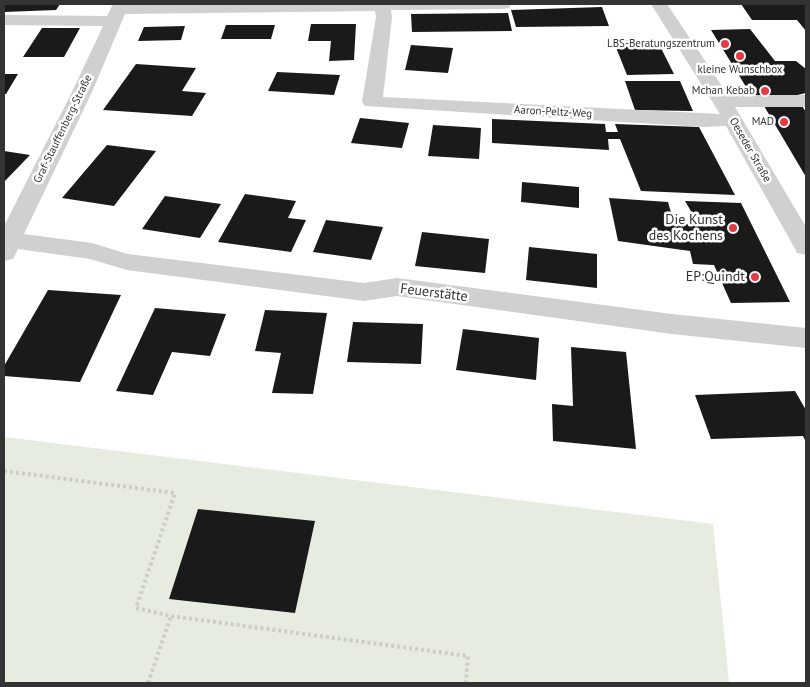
<!DOCTYPE html>
<html>
<head>
<meta charset="utf-8">
<style>
  body { margin:0 }
  #map { position:relative; width:810px; height:687px; overflow:hidden; background:#fff; font-family:"PT Sans",sans-serif }
  canvas { display:block }
  .frame { position:absolute; inset:0; border:5px solid #333; pointer-events:none }
</style>
</head>
<body>
<div id="map">
<canvas width="810" height="687"></canvas>
<div class="frame"></div>
</div>
<script>
const g = document.querySelector('canvas').getContext('2d');
g.lineJoin = 'round';
function fill(path, color) {
  g.fillStyle = color;
  g.fill(path, 'evenodd');
}
function toPath(rows) {
  const path = new Path2D();
  for (const r of rows) {
    path.moveTo(r[0], r[1]);
    for (let i = 2; i < r.length; i += 2) path.lineTo(r[i], r[i + 1]);
  }
  return path;
}
function trace(path, color, width, dash) {
  g.strokeStyle = color;
  g.lineWidth = width;
  g.lineCap = dash ? 'butt' : 'round';
  g.setLineDash(dash || []);
  g.stroke(path);
}
function label(font, color, halo, rows, align = 'center') {
  g.font = font + ' "PT Sans",sans-serif';
  g.lineWidth = 5;
  g.setLineDash([]);
  g.textBaseline = 'middle';
  g.strokeStyle = halo;
  g.fillStyle = color;
  for (const [text, x, y, turn = 0] of rows) {
    g.save();
    g.translate(x, y);
    g.rotate((+turn || 0) * Math.PI / 180);
    g.textAlign = isNaN(turn) ? turn : align;
    if (halo) g.strokeText(text, 0, 0);
    g.fillText(text, 0, 0);
    g.restore();
  }
}
fill(toPath([
  [4,437,713,524,729,683,4,683]
]), '#e6ecdf');
fill(toPath([
  [4,4,60,4,56,10,4,12],
  [741,4,806,4,806,31,797,20,752,20],
  [602,7,609,26,516,27,511,10],
  [508,13,512,31,412,32,411,14],
  [311,24,356,24,354,60,329,61,331,41,308,41],
  [226,25,275,25,271,39,221,39],
  [185,26,181,40,138,41,144,27],
  [42,28,80,28,64,57,23,57],
  [750,29,775,61,796,61,806,69,806,93,793,96,751,95,711,30],
  [613,40,657,40,674,74,627,75],
  [411,45,453,48,448,73,405,70],
  [136,64,196,68,182,91,206,93,192,116,103,110],
  [277,72,340,75,334,95,268,91],
  [4,74,18,74,6,94,4,94],
  [625,81,680,81,693,111,635,110],
  [764,106,802,106,806,112,806,177],
  [360,118,409,123,402,148,351,143],
  [492,119,605,124,606,132,618,132,615,124,699,127,735,195,641,191,620,139,608,139,609,150,492,143],
  [433,125,481,128,479,159,428,156],
  [107,145,156,151,114,206,62,198],
  [4,151,30,155,4,182],
  [522,182,579,187,579,208,521,202],
  [245,194,296,201,288,218,306,220,291,252,218,242],
  [165,196,221,204,200,238,142,229],
  [609,198,668,202,674,223,699,225,685,201,741,203,790,302,731,303,714,265,693,264,690,251,618,241],
  [326,220,383,227,371,260,313,252],
  [422,232,489,239,485,273,415,266],
  [529,247,597,254,597,288,526,280],
  [48,290,121,295,80,382,4,376,4,366],
  [155,308,226,314,210,356,172,352,153,395,116,391],
  [265,310,327,313,313,394,272,393,281,353,255,351],
  [353,322,423,324,421,364,347,362],
  [463,329,539,338,536,380,456,370],
  [571,347,626,352,636,449,553,441,552,404,573,406],
  [795,391,806,410,806,442,803,436,711,439,695,395],
  [198,509,315,521,295,613,169,599]
]), '#1a1a1a');
trace(toPath([
  [4,471,175,493,136,608,171,616,468,656,466,683],
  [148,683,171,616]
]), '#cdcdcd', 4, [3, 3]);
fill(toPath([
  [113,4,511,4,509,8,503,9,391,10,392,17,383,97,720,114,651,4,667,4,728,95,806,95,806,107,735,107,806,227,806,255,797,253,794,247,726,126,704,127,365,106,362,102,376,17,375,11,125,14,92,92,24,234,92,243,128,254,364,283,397,278,672,314,806,328,806,348,672,334,397,296,364,301,127,270,90,259,18,249,13,259,4,261,4,226,72,92,103,26,4,25,4,15,107,16,113,4]
]), '#d0d0d0');
for (const [x, y, r, color] of [
  [725,44,5,"#e63946"],
  [740,56,5,"#e63946"],
  [765,91,5,"#e63946"],
  [784,122,5,"#e63946"],
  [733,228,5,"#e63946"],
  [755,277,5,"#e63946"]
]) {
  const dot = new Path2D();
  dot.arc(x, y, r, 0, 2 * Math.PI);
  g.fillStyle = color;
  g.fill(dot);
  trace(dot, '#fff', 2);
}
label('11px', '#333', '#fff', [
  ["LBS-Beratungszentrum",715,44],
  ["kleine Wunschbox",740,70,"center"],
  ["Mchan Kebab",755,91],
  ["MAD",774,122]
], 'right');
label('11px', '#333', '#fff', [
  ["Aaron-Peltz-Weg",553,112,3],
  ["Graf-Stauffenberg-Straße",63,129,-64],
  ["Oeseder Straße",750,150,60]
]);
label('14px', '#333', '#fff', [
  ["Die Kunst",723,220],
  ["des Kochens",723,236],
  ["EP:Quindt",745,277]
], 'right');
label('14px', '#333', '#fff', [
  ["Feuerstätte",434,293,7]
]);
</script>
</body>
</html>
